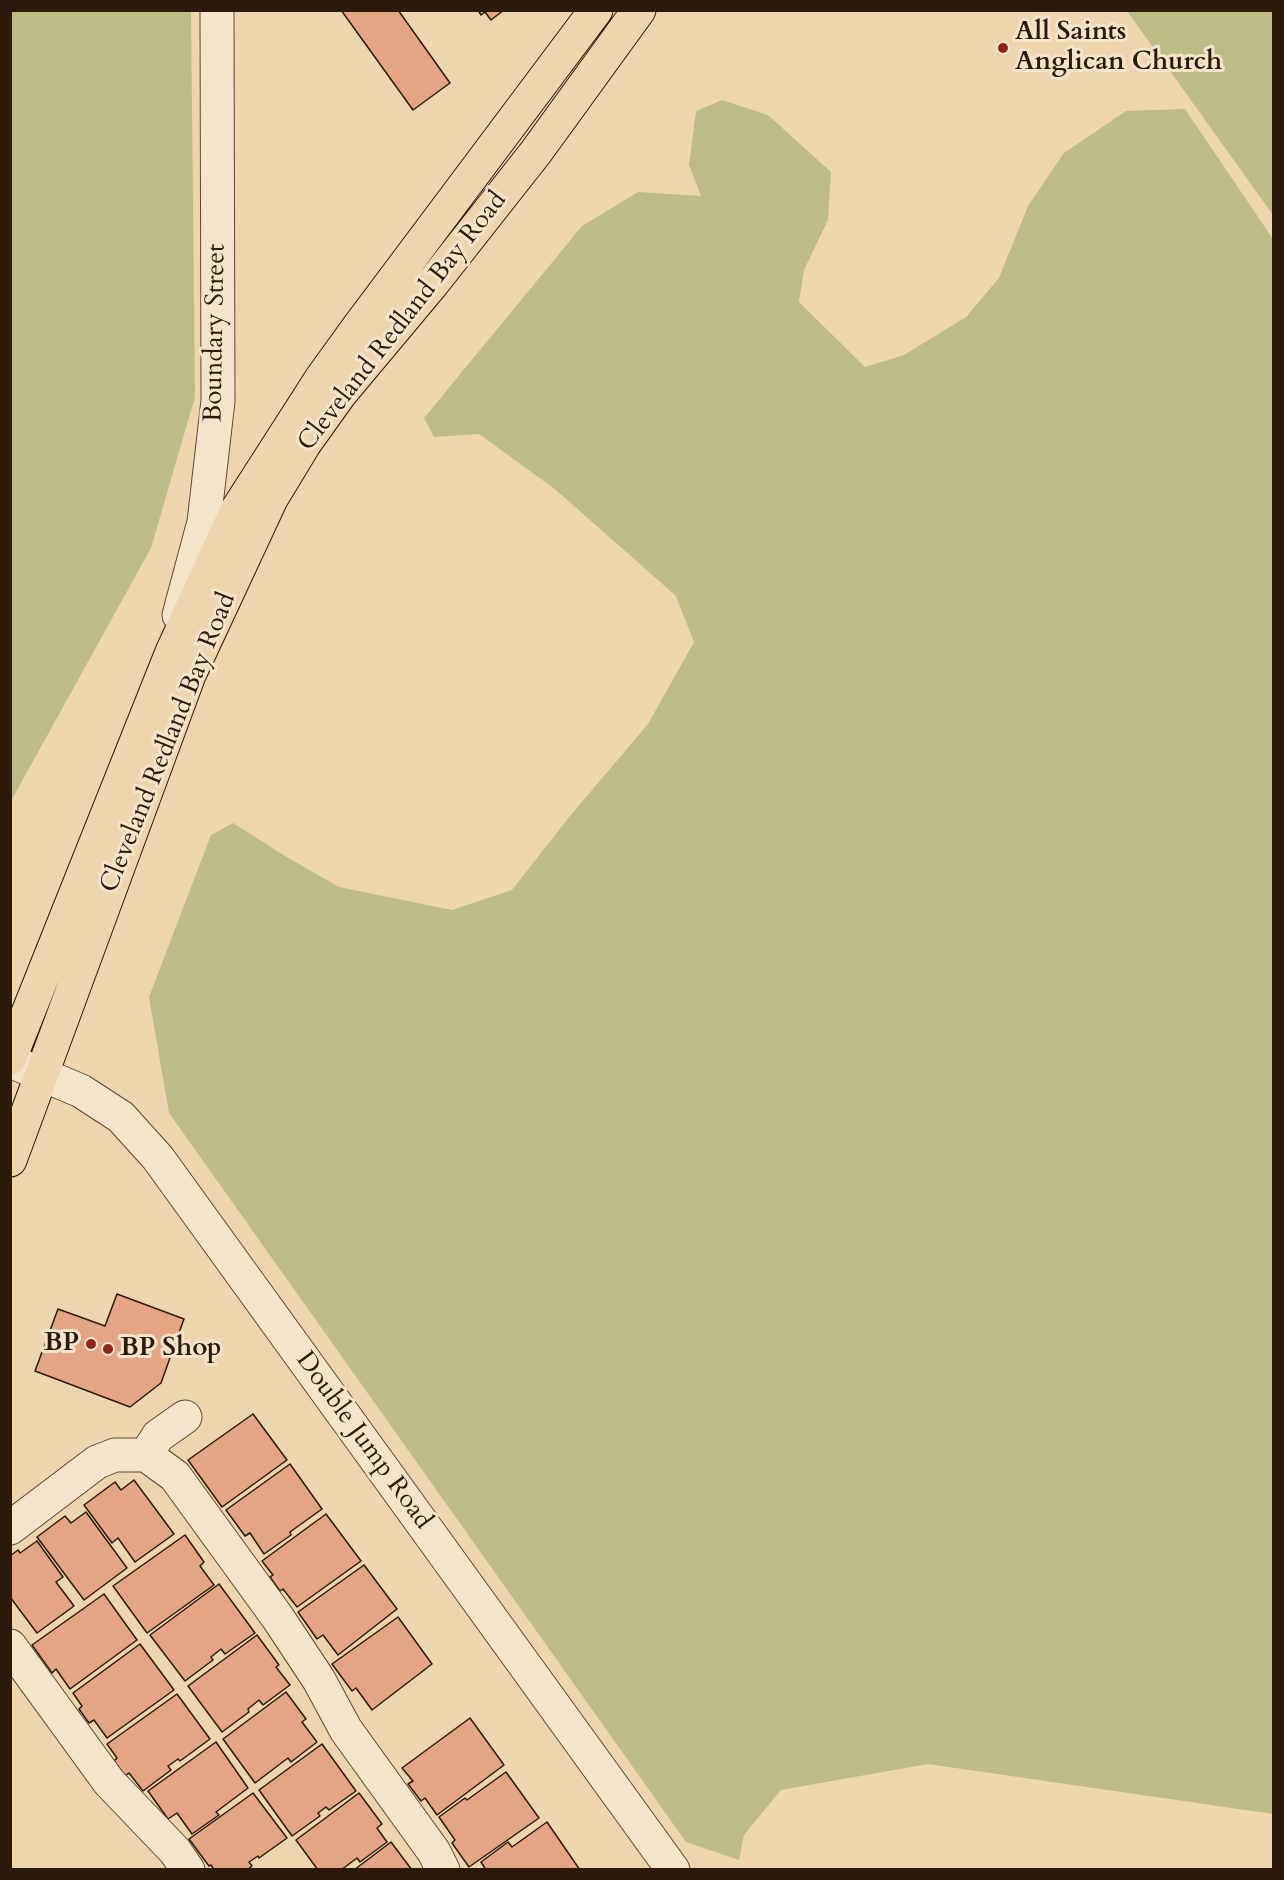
<!DOCTYPE html>
<html>
<head>
<meta charset="utf-8">
<style>
  body { margin:0 }
  #map { position:relative; width:1284px; height:1880px; overflow:hidden; background:#edd6ae; font-family:Cardo,serif }
  canvas { display:block }
  .frame { position:absolute; inset:0; border:12px solid #2b190a; pointer-events:none }
</style>
</head>
<body>
<div id="map">
<canvas width="1284" height="1880"></canvas>
<div class="frame"></div>
</div>
<script>
const g = document.querySelector('canvas').getContext('2d');
g.lineJoin = 'round';
function fill(path, color) {
  g.fillStyle = color;
  g.fill(path, 'evenodd');
}
function toPath(rows) {
  const path = new Path2D();
  for (const r of rows) {
    path.moveTo(r[0], r[1]);
    for (let i = 2; i < r.length; i += 2) path.lineTo(r[i], r[i + 1]);
  }
  return path;
}
function trace(path, color, width, dash) {
  g.strokeStyle = color;
  g.lineWidth = width;
  g.lineCap = dash ? 'butt' : 'round';
  g.setLineDash(dash || []);
  g.stroke(path);
}
function label(font, color, halo, rows, align = 'center') {
  g.font = font + ' Cardo,serif';
  g.lineWidth = 6;
  g.setLineDash([]);
  g.textBaseline = 'middle';
  g.strokeStyle = halo;
  g.fillStyle = color;
  for (const [text, x, y, turn = 0] of rows) {
    g.save();
    g.translate(x, y);
    g.rotate((+turn || 0) * Math.PI / 180);
    g.textAlign = isNaN(turn) ? turn : align;
    if (halo) g.strokeText(text, 0, 0);
    g.fillText(text, 0, 0);
    g.restore();
  }
}
fill(toPath([
  [11,10,191,11,195,397,151,548,11,801],
  [1127,11,1273,11,1273,215],
  [722,100,768,115,831,172,828,220,804,270,799,302,865,367,904,355,966,317,999,278,1028,206,1064,153,1126,111,1185,109,1273,239,1273,1814,928,1764,781,1790,744,1835,739,1860,686,1842,169,1113,149,997,211,835,233,823,285,856,339,887,452,910,512,890,570,816,648,724,694,642,676,596,556,490,479,434,434,437,424,418,582,226,638,192,701,196,689,165,696,111]
]), '#bdbc86');
const building = toPath([
  [341,10,398,10,450,83,413,110,341,10],
  [478,10,504,10,491,20,485,12,481,15,478,10],
  [117,1294,184,1319,161,1383,130,1407,35,1371,58,1309,105,1326,117,1294],
  [253,1414,287,1460,222,1507,188,1460,253,1414],
  [290,1464,322,1509,290,1532,291,1535,264,1554,250,1533,245,1536,226,1510,290,1464],
  [134,1480,174,1534,135,1562,118,1538,112,1543,84,1505,115,1482,121,1490,134,1480],
  [86,1512,127,1568,84,1600,37,1537,65,1516,71,1523,86,1512],
  [326,1514,361,1561,297,1607,283,1589,280,1591,270,1577,273,1575,262,1561,326,1514],
  [185,1535,204,1562,200,1566,214,1585,147,1633,113,1586,185,1535],
  [37,1541,63,1577,56,1582,74,1606,37,1633,10,1597,10,1556,18,1550,20,1553,37,1541],
  [364,1565,397,1609,338,1655,323,1635,317,1639,298,1612,364,1565],
  [219,1584,255,1633,225,1654,221,1649,211,1657,213,1660,185,1681,150,1635,219,1584],
  [104,1594,137,1640,70,1689,56,1669,52,1673,32,1645,104,1594],
  [398,1617,432,1664,372,1710,356,1688,352,1691,332,1664,398,1617],
  [257,1635,279,1665,276,1667,290,1685,263,1705,259,1700,248,1709,249,1712,222,1732,188,1686,257,1635],
  [140,1644,174,1690,107,1738,94,1720,89,1723,79,1709,82,1706,73,1693,140,1644],
  [286,1692,306,1719,302,1722,317,1742,291,1762,288,1758,255,1783,223,1739,286,1692],
  [177,1694,210,1739,180,1761,178,1759,168,1766,171,1770,143,1791,129,1773,125,1776,114,1761,117,1758,107,1744,177,1694],
  [470,1718,504,1765,437,1815,425,1798,421,1801,408,1784,413,1781,402,1768,470,1718],
  [216,1742,248,1788,216,1812,219,1815,192,1834,177,1813,168,1819,148,1791,216,1742],
  [322,1744,356,1791,329,1810,326,1807,318,1813,320,1816,292,1836,259,1790,322,1744],
  [506,1772,539,1818,469,1867,452,1843,455,1840,439,1817,465,1798,467,1800,506,1772],
  [253,1793,287,1838,259,1858,258,1856,249,1862,252,1866,247,1870,214,1870,211,1865,209,1866,189,1839,253,1793],
  [359,1793,382,1824,377,1828,387,1842,360,1862,357,1858,341,1870,318,1870,296,1840,359,1793],
  [547,1822,580,1870,486,1870,481,1862,508,1842,512,1847,547,1822],
  [391,1842,412,1870,354,1870,391,1842]
]);
fill(building, '#e4a584');
trace(building, '#2b190a', 1.5);
const minor = toPath([
  [179,615,204,522,218,401,217,10],
  [10,1061,81,1091,121,1117,158,1158,673,1870],
  [146,1455,158,1436,185,1417],
  [10,1528,97,1462,115,1455,146,1455,175,1476,278,1618,319,1680,346,1730,434,1852,443,1870],
  [10,1646,109,1782,175,1851,188,1870]
]);
const highway = toPath([
  [10,1058,172,652,237,510,321,379,357,329,596,10],
  [10,1160,189,675,271,499,305,443,340,394,432,284,536,152,639,10]
]);
trace(minor, '#5c4833', 35);
trace(highway, '#2b190a', 35);
trace(minor, '#f3e4ca', 33);
trace(highway, '#edd6ae', 33);
for (const [x, y, r, color] of [
  [1003,48,6,"#8f2418"],
  [91,1344,6,"#8f2418"],
  [108,1349,6,"#8f2418"]
]) {
  const dot = new Path2D();
  dot.arc(x, y, r, 0, 2 * Math.PI);
  g.fillStyle = color;
  g.fill(dot);
  trace(dot, '#f3e4ca', 2);
}
label('bold 26px', '#2b190a', '#f3e4ca', [
  ["All Saints",1015,33],
  ["Anglican Church",1015,63],
  ["BP",79,1344,"right"],
  ["BP Shop",120,1349]
], 'left');
label('26px', '#2b190a', '#f3e4ca', [
  ["Cleveland Redland Bay Road",403,322,-52],
  ["Boundary Street",216,333,-89],
  ["Cleveland Redland Bay Road",169,743,-68],
  ["Double Jump Road",363,1441,54]
]);
</script>
</body>
</html>
